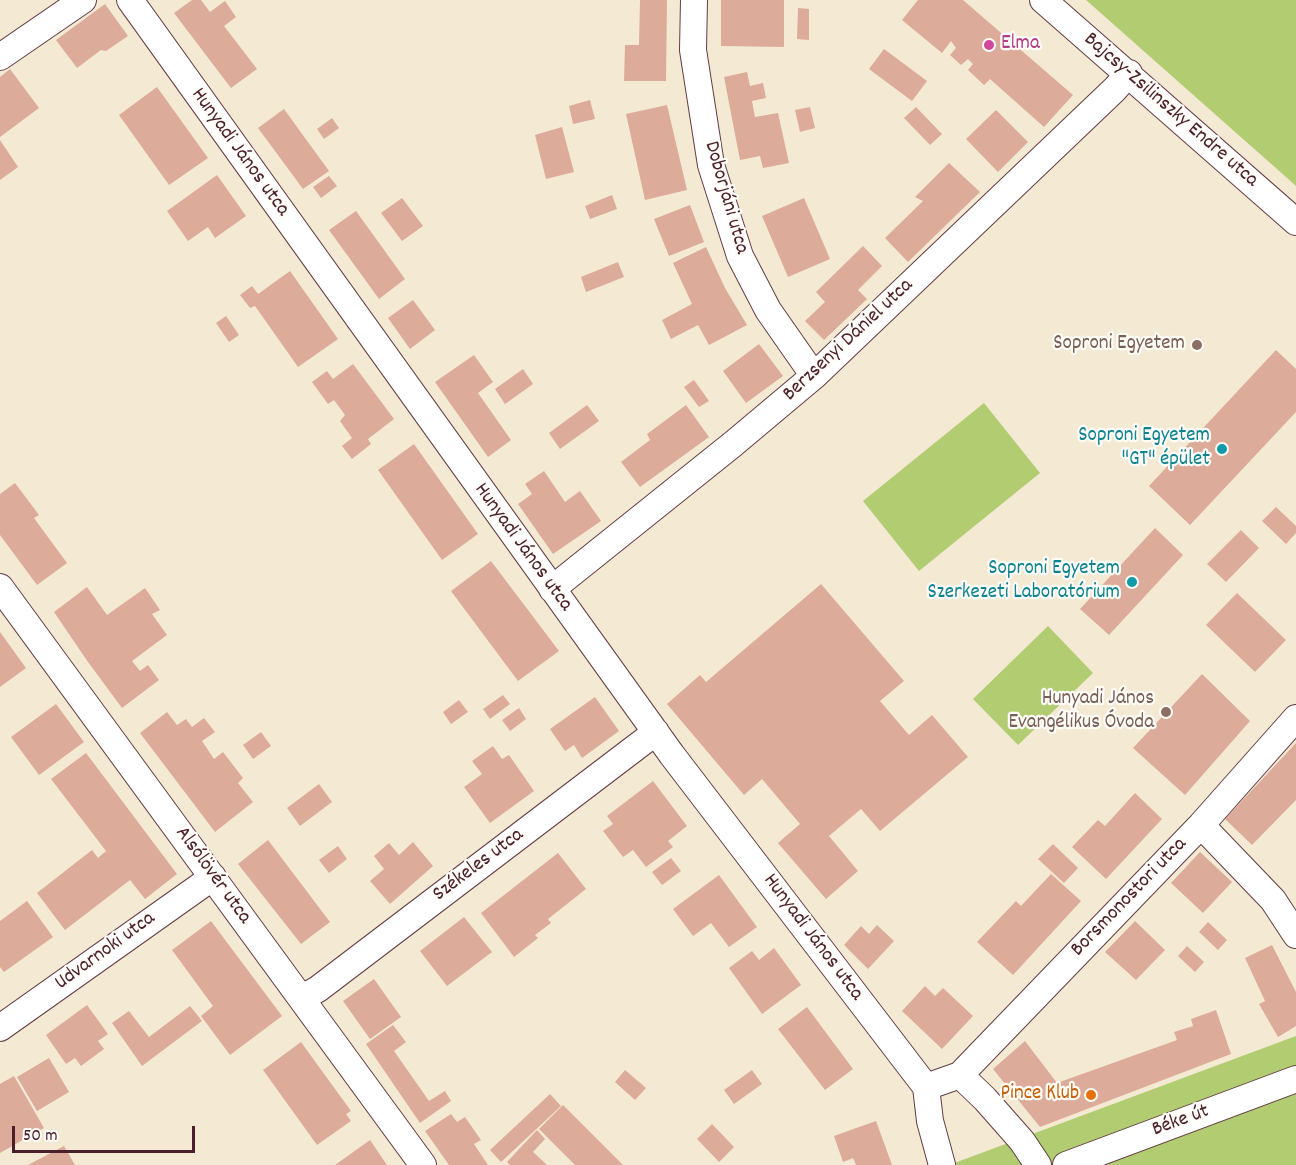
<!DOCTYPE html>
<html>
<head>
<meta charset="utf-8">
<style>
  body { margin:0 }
  #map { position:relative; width:1296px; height:1165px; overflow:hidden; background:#f4ead4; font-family:Dekko,sans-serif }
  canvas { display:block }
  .scale { position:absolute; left:12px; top:1126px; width:183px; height:27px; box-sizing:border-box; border:3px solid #4a1f2b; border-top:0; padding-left:8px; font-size:18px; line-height:21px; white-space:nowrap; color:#4a1f2b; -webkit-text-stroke:4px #fdfcf7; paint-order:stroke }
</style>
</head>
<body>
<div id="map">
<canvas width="1296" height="1165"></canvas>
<div class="scale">50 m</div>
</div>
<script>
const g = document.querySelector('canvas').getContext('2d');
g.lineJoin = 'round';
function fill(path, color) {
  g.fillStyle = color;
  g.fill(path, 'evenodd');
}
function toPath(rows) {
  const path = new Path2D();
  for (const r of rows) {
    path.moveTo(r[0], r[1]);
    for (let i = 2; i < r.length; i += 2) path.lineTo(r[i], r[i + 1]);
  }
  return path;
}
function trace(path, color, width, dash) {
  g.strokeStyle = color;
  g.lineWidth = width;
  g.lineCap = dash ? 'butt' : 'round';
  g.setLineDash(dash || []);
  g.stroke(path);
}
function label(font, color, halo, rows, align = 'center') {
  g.font = font + ' Dekko,sans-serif';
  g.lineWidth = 4.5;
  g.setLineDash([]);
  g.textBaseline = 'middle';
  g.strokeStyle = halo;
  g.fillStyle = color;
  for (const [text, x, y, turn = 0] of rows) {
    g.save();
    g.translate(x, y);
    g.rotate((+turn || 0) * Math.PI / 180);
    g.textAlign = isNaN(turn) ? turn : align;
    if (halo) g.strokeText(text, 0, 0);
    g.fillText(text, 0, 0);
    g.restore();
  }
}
fill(toPath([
  [1086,0,1296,0,1296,186,1295,185],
  [984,403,1040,473,919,571,863,501],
  [1048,626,1093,673,1018,745,973,699],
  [1296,1036,1296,1165,949,1165]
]), '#b1cc71');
fill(toPath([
  [192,0,201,0,210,12,225,1,236,17,224,26,257,69,231,88,174,13],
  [640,0,667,0,666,81,624,81,625,45,639,45],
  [721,0,784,0,784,47,721,46],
  [918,0,963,0,1073,95,1044,127,990,79,984,85,968,70,973,64,968,59,961,65,950,55,956,48,951,41,942,53,902,20],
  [105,4,128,36,106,51,101,50,77,68,56,40],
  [798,8,809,9,809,40,797,39],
  [884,49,927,81,912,101,869,69],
  [10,69,39,108,0,137,0,77],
  [747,72,750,86,763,83,766,98,752,101,755,117,778,113,789,163,763,168,760,156,740,160,724,77],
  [157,87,208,158,169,185,119,115],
  [590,100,595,119,573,124,569,106],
  [667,105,687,190,645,200,626,114],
  [810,107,815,128,800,132,795,110],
  [916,107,942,134,930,145,904,118],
  [284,109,329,171,303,189,258,128],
  [996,110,1028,142,998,172,966,139],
  [332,118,339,128,324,139,317,129],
  [562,127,574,172,546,179,535,135],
  [0,140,18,167,0,180],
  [949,163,980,192,908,262,885,238,923,201,915,197],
  [217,175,246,216,215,238,208,227,188,241,167,211],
  [329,176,337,186,321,198,313,187],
  [612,195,617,209,590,219,585,206],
  [402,198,423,226,402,241,381,213],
  [804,198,830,259,788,277,762,216],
  [690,205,704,242,669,256,654,219],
  [356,211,405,279,379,299,329,230],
  [863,246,882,266,858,290,867,299,824,340,805,321,825,302,816,292],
  [706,247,725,288,747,325,709,345,698,325,671,339,662,320,692,304,673,263],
  [618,262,624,277,586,292,581,277],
  [290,271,338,339,298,367,255,306,250,308,240,295,252,286,258,294],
  [413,300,435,330,410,349,388,318],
  [226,316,239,335,229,342,216,323],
  [759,344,783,376,746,403,723,371],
  [1276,350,1296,369,1296,412,1190,525,1149,486],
  [474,355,493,382,478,393,511,440,488,457,435,382],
  [353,364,394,419,368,439,371,444,352,459,342,446,352,438,340,421,345,415,334,400,328,404,312,382,327,371,333,379],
  [523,369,533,384,505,404,495,389],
  [694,380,709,401,699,407,684,387],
  [587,405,599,421,560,449,549,433],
  [686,405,709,437,640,487,621,462,650,440,647,434],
  [414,444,478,534,442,560,378,470],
  [544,471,565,502,580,491,601,521,553,554,518,504,532,494,525,484],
  [15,483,39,515,34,518,67,563,37,585,0,535,0,494],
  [1276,507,1296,526,1296,533,1286,544,1262,521],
  [1155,528,1183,555,1109,635,1080,609],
  [1241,530,1259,548,1226,582,1207,564],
  [491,561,559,651,518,681,451,591],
  [821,584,904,681,880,701,909,735,932,715,968,757,880,831,861,809,829,836,858,871,826,899,778,843,800,824,762,779,744,795,667,704,700,675,706,682],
  [87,587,107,615,145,588,160,610,152,614,167,635,132,661,140,671,148,665,159,680,122,708,88,662,54,612],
  [1237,593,1286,640,1255,672,1206,625],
  [0,632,26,668,0,687],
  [1202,674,1250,721,1185,795,1133,748],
  [503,695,510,704,490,719,483,709],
  [595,697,619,731,582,758,574,745,565,751,550,729],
  [459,700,468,712,451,724,443,712],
  [56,704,84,742,39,775,11,737],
  [519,708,526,719,510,731,502,720],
  [167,712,177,725,186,719,192,727,204,718,215,732,202,741,214,759,223,752,243,778,238,783,253,802,215,832,140,733],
  [261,732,271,746,253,759,243,745],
  [1296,743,1296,800,1252,845,1225,819],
  [493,746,502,759,509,755,534,791,490,823,464,787,482,774,472,761],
  [86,753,177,874,145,899,130,880,65,930,37,893,92,850,98,858,106,851,51,779],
  [653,781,687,826,668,841,673,847,646,867,633,850,623,857,603,831,613,824,607,816],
  [319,784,332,802,300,826,287,808],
  [1135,793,1162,819,1106,879,1072,847,1098,820,1105,826],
  [268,840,330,922,301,944,238,864],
  [413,842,433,866,390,904,370,881,384,869,374,856,389,843,399,855],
  [1053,844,1078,868,1064,883,1038,859],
  [338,846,347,859,329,873,319,860],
  [1200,852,1232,882,1203,913,1171,883],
  [558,853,586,889,548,919,551,923,535,935,538,938,514,957,481,913],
  [671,858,681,871,662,885,652,872],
  [1051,874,1081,901,1013,975,977,942,1016,901,1021,906],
  [719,875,757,927,729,947,711,923,693,936,673,909],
  [27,901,53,937,4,972,0,967,0,921],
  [464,917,492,952,447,986,420,951],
  [211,921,282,1016,230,1055,201,1016,213,1006,172,950],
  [1135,921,1165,950,1136,980,1105,952],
  [1208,922,1227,940,1218,950,1199,932],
  [877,925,894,941,868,969,844,945,861,926,869,934],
  [1272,945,1296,992,1296,1026,1278,1037,1259,1004,1265,1001,1245,958],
  [1187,946,1204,962,1195,972,1178,956],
  [774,948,801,985,762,1014,729,968,752,951,759,960],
  [374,979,401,1017,370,1039,343,1001],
  [925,986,935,996,943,988,973,1016,942,1049,902,1011],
  [87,1005,108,1034,98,1041,104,1049,81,1066,75,1058,66,1064,46,1035],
  [190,1006,202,1021,142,1066,112,1023,129,1011,149,1037],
  [807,1007,853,1069,825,1090,778,1029],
  [1216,1010,1231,1054,1040,1127,993,1069,1025,1041,1057,1083,1177,1040,1174,1032,1193,1026,1191,1019],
  [393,1025,406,1042,394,1051,429,1101,445,1091,451,1101,420,1123,366,1044],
  [301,1042,351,1111,346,1114,351,1121,317,1145,263,1070],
  [49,1058,69,1092,37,1111,17,1077],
  [625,1070,646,1088,635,1100,615,1082],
  [752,1070,762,1084,734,1104,724,1090],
  [14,1076,44,1128,0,1153,0,1084],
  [550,1094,561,1106,501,1162,490,1150],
  [563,1105,623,1165,575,1165,539,1129],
  [451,1114,457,1122,465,1117,481,1140,474,1144,488,1165,449,1165,425,1131],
  [876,1121,892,1165,856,1165,853,1158,843,1162,834,1136],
  [712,1124,734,1147,719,1162,697,1139],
  [537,1130,545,1139,533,1152,547,1165,510,1165,507,1162],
  [370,1140,387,1165,335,1165],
  [64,1146,75,1165,28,1165]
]), '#dcab99');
const street = toPath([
  [130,0,672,755,926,1087],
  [694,0,693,50,711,165,740,256,768,310,814,376],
  [1043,0,1296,222],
  [0,57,83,0],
  [0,587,423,1165],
  [552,589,733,444,814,376,1115,89,1129,73],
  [1201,825,1273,900,1296,935],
  [302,998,318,989,656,732],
  [0,1028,213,877],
  [960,1075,985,1099,1022,1141,1038,1165],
  [942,1165,930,1121,926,1087,960,1075,1201,825,1296,718],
  [1066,1165,1296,1079]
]);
trace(street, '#643d44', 28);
trace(street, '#fff', 26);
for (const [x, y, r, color] of [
  [989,45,6,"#d1479c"],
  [1197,345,6,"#8d6e63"],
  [1222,449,6,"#0f9aa8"],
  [1132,582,6,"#0f9aa8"],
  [1166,712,6,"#8d6e63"],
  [1091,1095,6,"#e8710a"]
]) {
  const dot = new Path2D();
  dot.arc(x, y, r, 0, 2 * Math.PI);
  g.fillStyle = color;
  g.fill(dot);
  trace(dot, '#fdfcf7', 2);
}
label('21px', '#b23c85', '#fdfcf7', [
  ["Elma",1001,45]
], 'left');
label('21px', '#4a1f2b', '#fdfcf7', [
  ["Bajcsy-Zsilinszky Endre utca",1170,111,41],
  ["Hunyadi János utca",239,153,54],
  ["Doborjáni utca",725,198,74],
  ["Berzsenyi Dániel utca",849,341,-43],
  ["Hunyadi János utca",522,548,54],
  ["Székeles utca",479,866,-37],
  ["Alsólövér utca",212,876,54],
  ["Borsmonostori utca",1130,898,-46],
  ["Hunyadi János utca",812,938,53],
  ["Udvarnoki utca",106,952,-36],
  ["Béke út",1181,1122,-20]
]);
label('21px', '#785e54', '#fdfcf7', [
  ["Soproni Egyetem",1185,345],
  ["Hunyadi János",1154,700],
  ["Evangélikus Óvoda",1154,724]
], 'right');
label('21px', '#0d838f', '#fdfcf7', [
  ["Soproni Egyetem",1210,437],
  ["\"GT\" épület",1210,461],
  ["Soproni Egyetem",1120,570],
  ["Szerkezeti Laboratórium",1120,594]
], 'right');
label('21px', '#c56008', '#fdfcf7', [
  ["Pince Klub",1079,1095]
], 'right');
</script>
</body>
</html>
